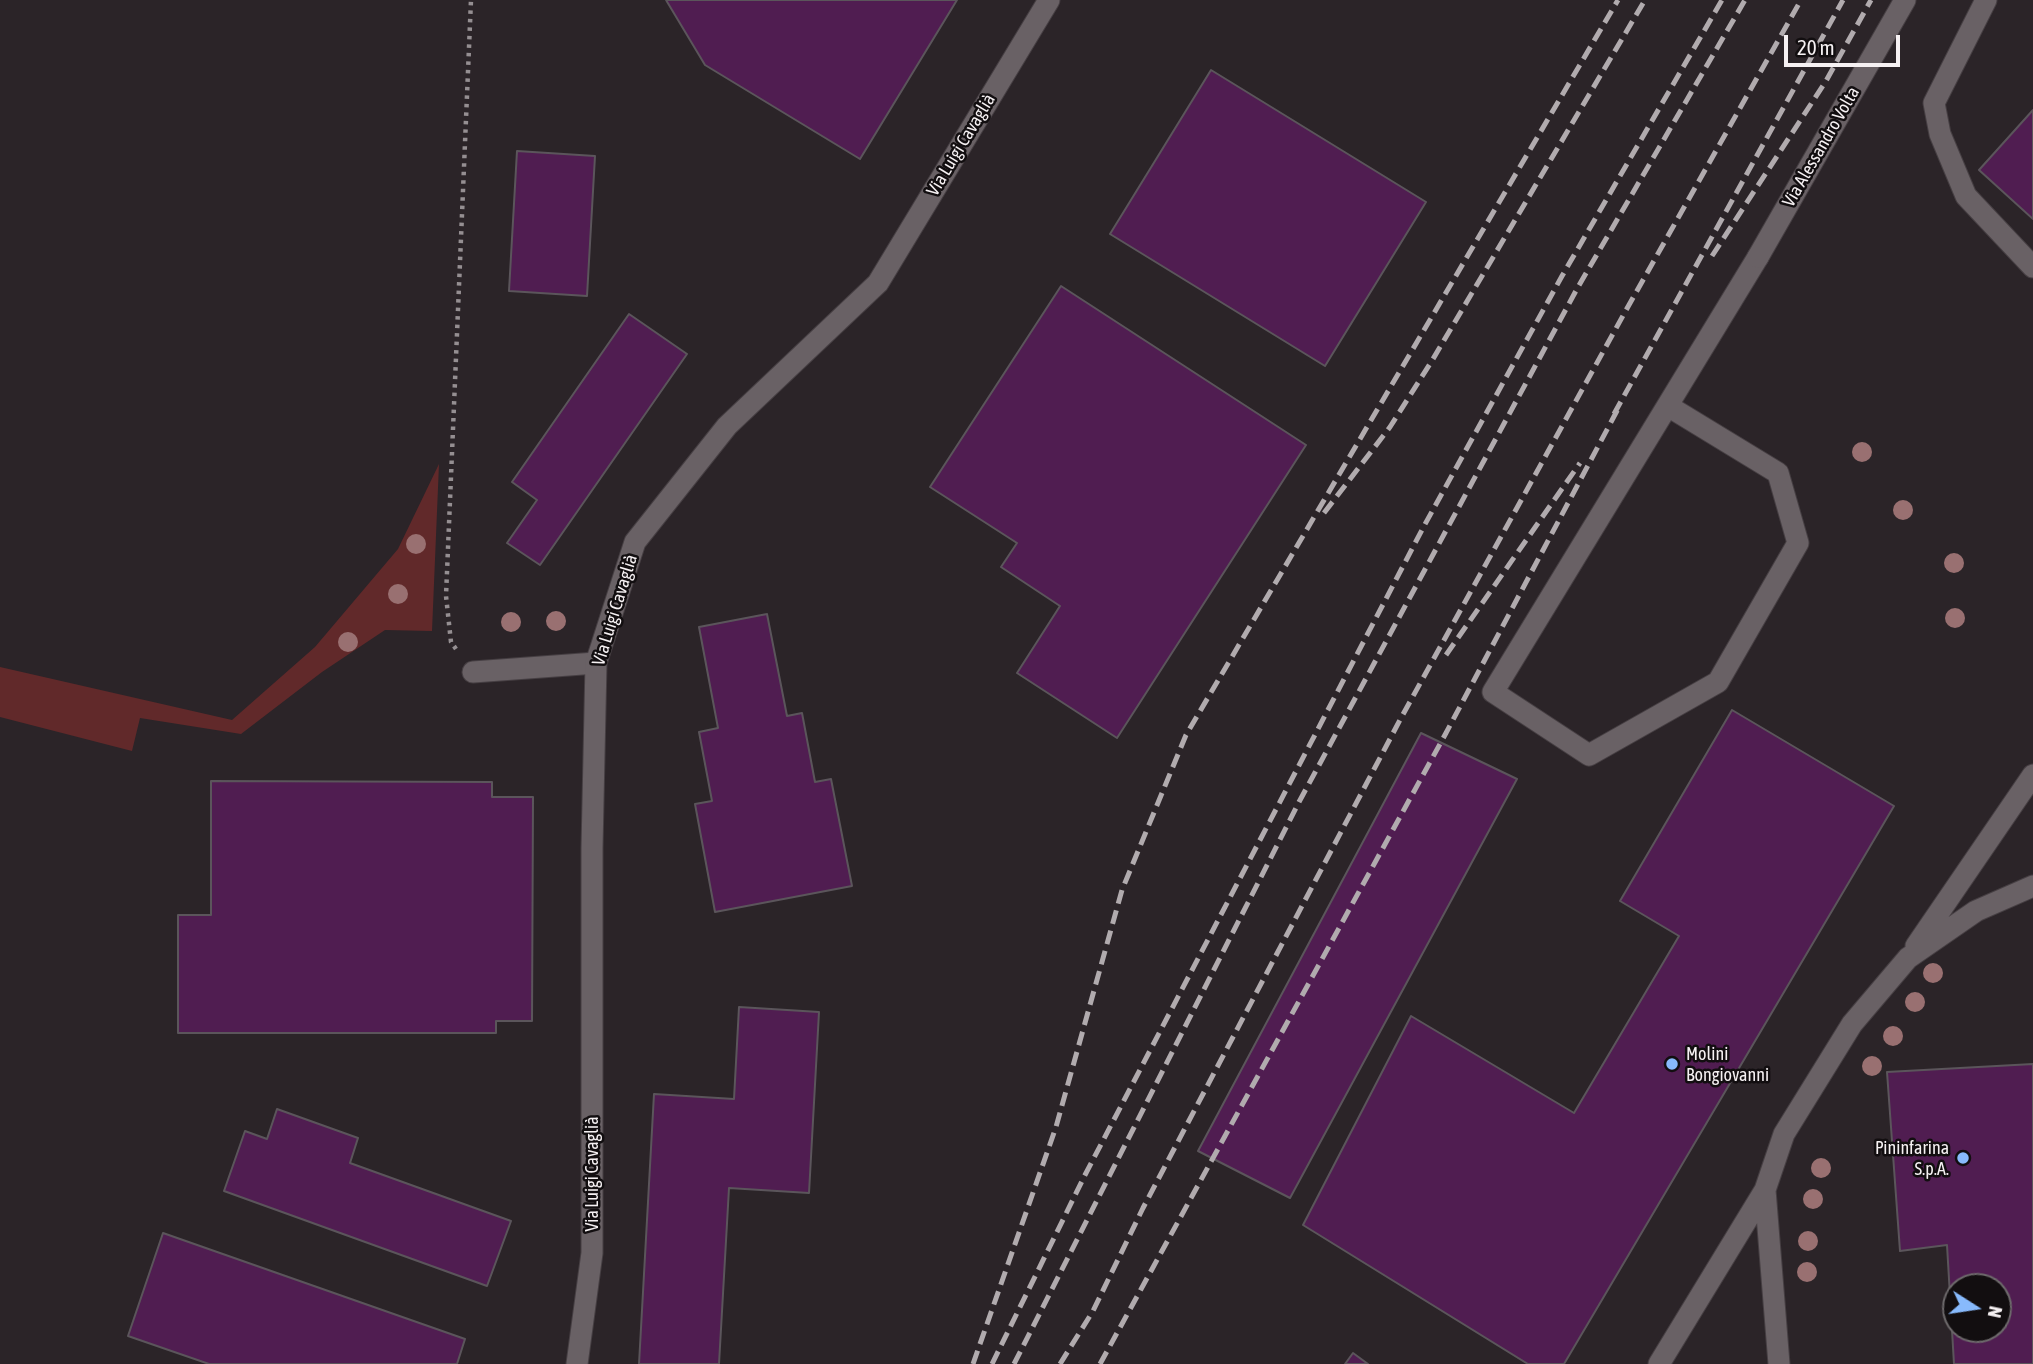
<!DOCTYPE html>
<html>
<head>
<meta charset="utf-8">
<style>
  body { margin:0 }
  #map { position:relative; width:2033px; height:1364px; overflow:hidden; background:#2b2428; font-family:"Asap Condensed",sans-serif }
  canvas { display:block }
  .north { position:absolute; left:1942px; top:1273px; width:70px; height:70px; box-sizing:border-box; background:#120e10; border:2px solid #6d696b; border-radius:50%; rotate:102deg; font-size:19px; font-weight:700; line-height:28px; text-align:center; color:#f6f1f3 }
  .north::after { content:''; display:block; margin:auto; width:24px; height:32px; background:#88bafc; clip-path:polygon(50% 0,100% 100%,50% 72%,0 100%) }
  .scale { position:absolute; left:1784px; top:35px; width:116px; height:32px; box-sizing:border-box; border:4px solid #f6f1f3; border-top:0; padding-left:9px; font-size:21px; line-height:24px; white-space:nowrap; color:#f6f1f3; -webkit-text-stroke:5px #120e10; paint-order:stroke }
</style>
</head>
<body>
<div id="map">
<canvas width="2033" height="1364"></canvas>
<div class="north">N</div>
<div class="scale">20 m</div>
</div>
<script>
const g = document.querySelector('canvas').getContext('2d');
g.lineJoin = 'round';
function fill(path, color) {
  g.fillStyle = color;
  g.fill(path, 'evenodd');
}
function toPath(rows) {
  const path = new Path2D();
  for (const r of rows) {
    path.moveTo(r[0], r[1]);
    for (let i = 2; i < r.length; i += 2) path.lineTo(r[i], r[i + 1]);
  }
  return path;
}
function trace(path, color, width, dash) {
  g.strokeStyle = color;
  g.lineWidth = width;
  g.lineCap = dash ? 'butt' : 'round';
  g.setLineDash(dash || []);
  g.stroke(path);
}
function label(font, color, halo, rows, align = 'center') {
  g.font = font + ' "Asap Condensed",sans-serif';
  g.lineWidth = 5;
  g.setLineDash([]);
  g.textBaseline = 'middle';
  g.strokeStyle = halo;
  g.fillStyle = color;
  for (const [text, x, y, turn = 0] of rows) {
    g.save();
    g.translate(x, y);
    g.rotate((+turn || 0) * Math.PI / 180);
    g.textAlign = isNaN(turn) ? turn : align;
    if (halo) g.strokeText(text, 0, 0);
    g.fillText(text, 0, 0);
    g.restore();
  }
}
fill(toPath([
  [439,464,432,631,385,630,322,672,241,734,140,718,132,751,0,717,0,667,232,720,315,647,398,549]
]), '#61292a');
const building = toPath([
  [666,0,957,0,860,159,705,65,666,0],
  [1211,70,1426,202,1325,366,1110,234,1211,70],
  [2033,110,2033,219,1979,170,2033,110],
  [517,151,595,156,587,296,509,291,517,151],
  [1061,286,1306,445,1117,738,1017,673,1060,606,1001,567,1017,543,930,487,1061,286],
  [629,314,687,354,540,565,507,543,537,500,512,482,629,314],
  [767,614,787,716,802,713,815,782,831,779,852,886,715,912,695,804,712,801,699,732,718,728,699,627,767,614],
  [1732,710,1894,806,1564,1364,1528,1364,1303,1225,1411,1016,1574,1113,1679,936,1620,901,1732,710],
  [1421,733,1517,779,1290,1198,1198,1151,1421,733],
  [211,781,492,782,492,797,533,797,532,1021,496,1021,496,1033,178,1033,178,915,211,915,211,781],
  [739,1007,819,1012,809,1193,729,1188,719,1364,639,1364,654,1094,734,1099,739,1007],
  [2033,1064,2033,1364,1954,1364,1947,1245,1900,1251,1887,1072,2033,1064],
  [1956,1287,1998,1287,1998,1329,1956,1329,1956,1287],
  [277,1109,358,1138,350,1163,511,1221,487,1286,224,1191,245,1131,267,1139,277,1109],
  [163,1233,465,1339,457,1364,209,1364,128,1336,163,1233],
  [1353,1353,1368,1364,1345,1364,1353,1353]
]);
fill(building, '#501d51');
trace(building, '#5b555b', 2);
const lane = toPath([
  [1986,0,1934,103,1940,134,1966,196,2033,267],
  [1668,406,1778,473,1798,543,1718,682,1589,755,1493,692,1758,257],
  [473,672,596,663],
  [1916,946,2033,775],
  [1659,1364,1765,1190],
  [1779,1364,1765,1190,1784,1134,1852,1024,1908,958,1976,911,2033,886]
]);
const street = toPath([
  [1758,257,1905,0],
  [577,1364,592,1253,592,848,596,663,635,542,727,426,878,283,1049,0]
]);
trace(lane, '#463f43', 23);
trace(street, '#463f43', 23);
trace(toPath([
  [456,649,451,642,446,596,471,0]
]), '#958f92', 4.5, [3.5, 5]);
trace(lane, '#696165', 21);
trace(street, '#696165', 21);
trace(toPath([
  [1712,256,1826,81,1871,0],
  [1614,414,1843,0],
  [1324,513,1390,427,1433,359,1645,0],
  [1446,655,1580,463],
  [973,1364,1056,1127,1122,890,1186,735,1618,0],
  [992,1364,1085,1175,1424,526,1562,276,1722,0],
  [1014,1364,1299,802,1578,287,1745,0],
  [1060,1364,1093,1311,1143,1208,1401,718,1625,312,1801,0],
  [1100,1364,1446,733,1619,407]
]), '#b1abae', 5, [14, 7]);
g.fillStyle = '#997071';
for (const [x, y] of [
  [1862,452],
  [1903,510],
  [416,544],
  [1954,563],
  [398,594],
  [1955,618],
  [556,621],
  [511,622],
  [348,642],
  [1933,973],
  [1915,1002],
  [1893,1036],
  [1872,1066],
  [1821,1168],
  [1813,1199],
  [1808,1241],
  [1807,1272]
]) {
  g.beginPath();
  g.arc(x, y, 10, 0, 2 * Math.PI);
  g.fill();
}
for (const [x, y, r, color] of [
  [1672,1064,7,"#88bafc"],
  [1963,1158,7,"#88bafc"]
]) {
  const dot = new Path2D();
  dot.arc(x, y, r, 0, 2 * Math.PI);
  g.fillStyle = color;
  g.fill(dot);
  trace(dot, '#120e10', 2.5);
}
label('18px', '#f6f1f3', '#120e10', [
  ["Via Luigi Cavaglià",961,145,-59],
  ["Via Alessandro Volta",1821,147,-60],
  ["Via Luigi Cavaglià",615,610,-73],
  ["Via Luigi Cavaglià",592,1174,-90]
]);
label('18px', '#f6f1f3', '#120e10', [
  ["Molini",1686,1054],
  ["Bongiovanni",1686,1075],
  ["Pininfarina",1949,1148,"right"],
  ["S.p.A.",1949,1169,"right"]
], 'left');
</script>
</body>
</html>
